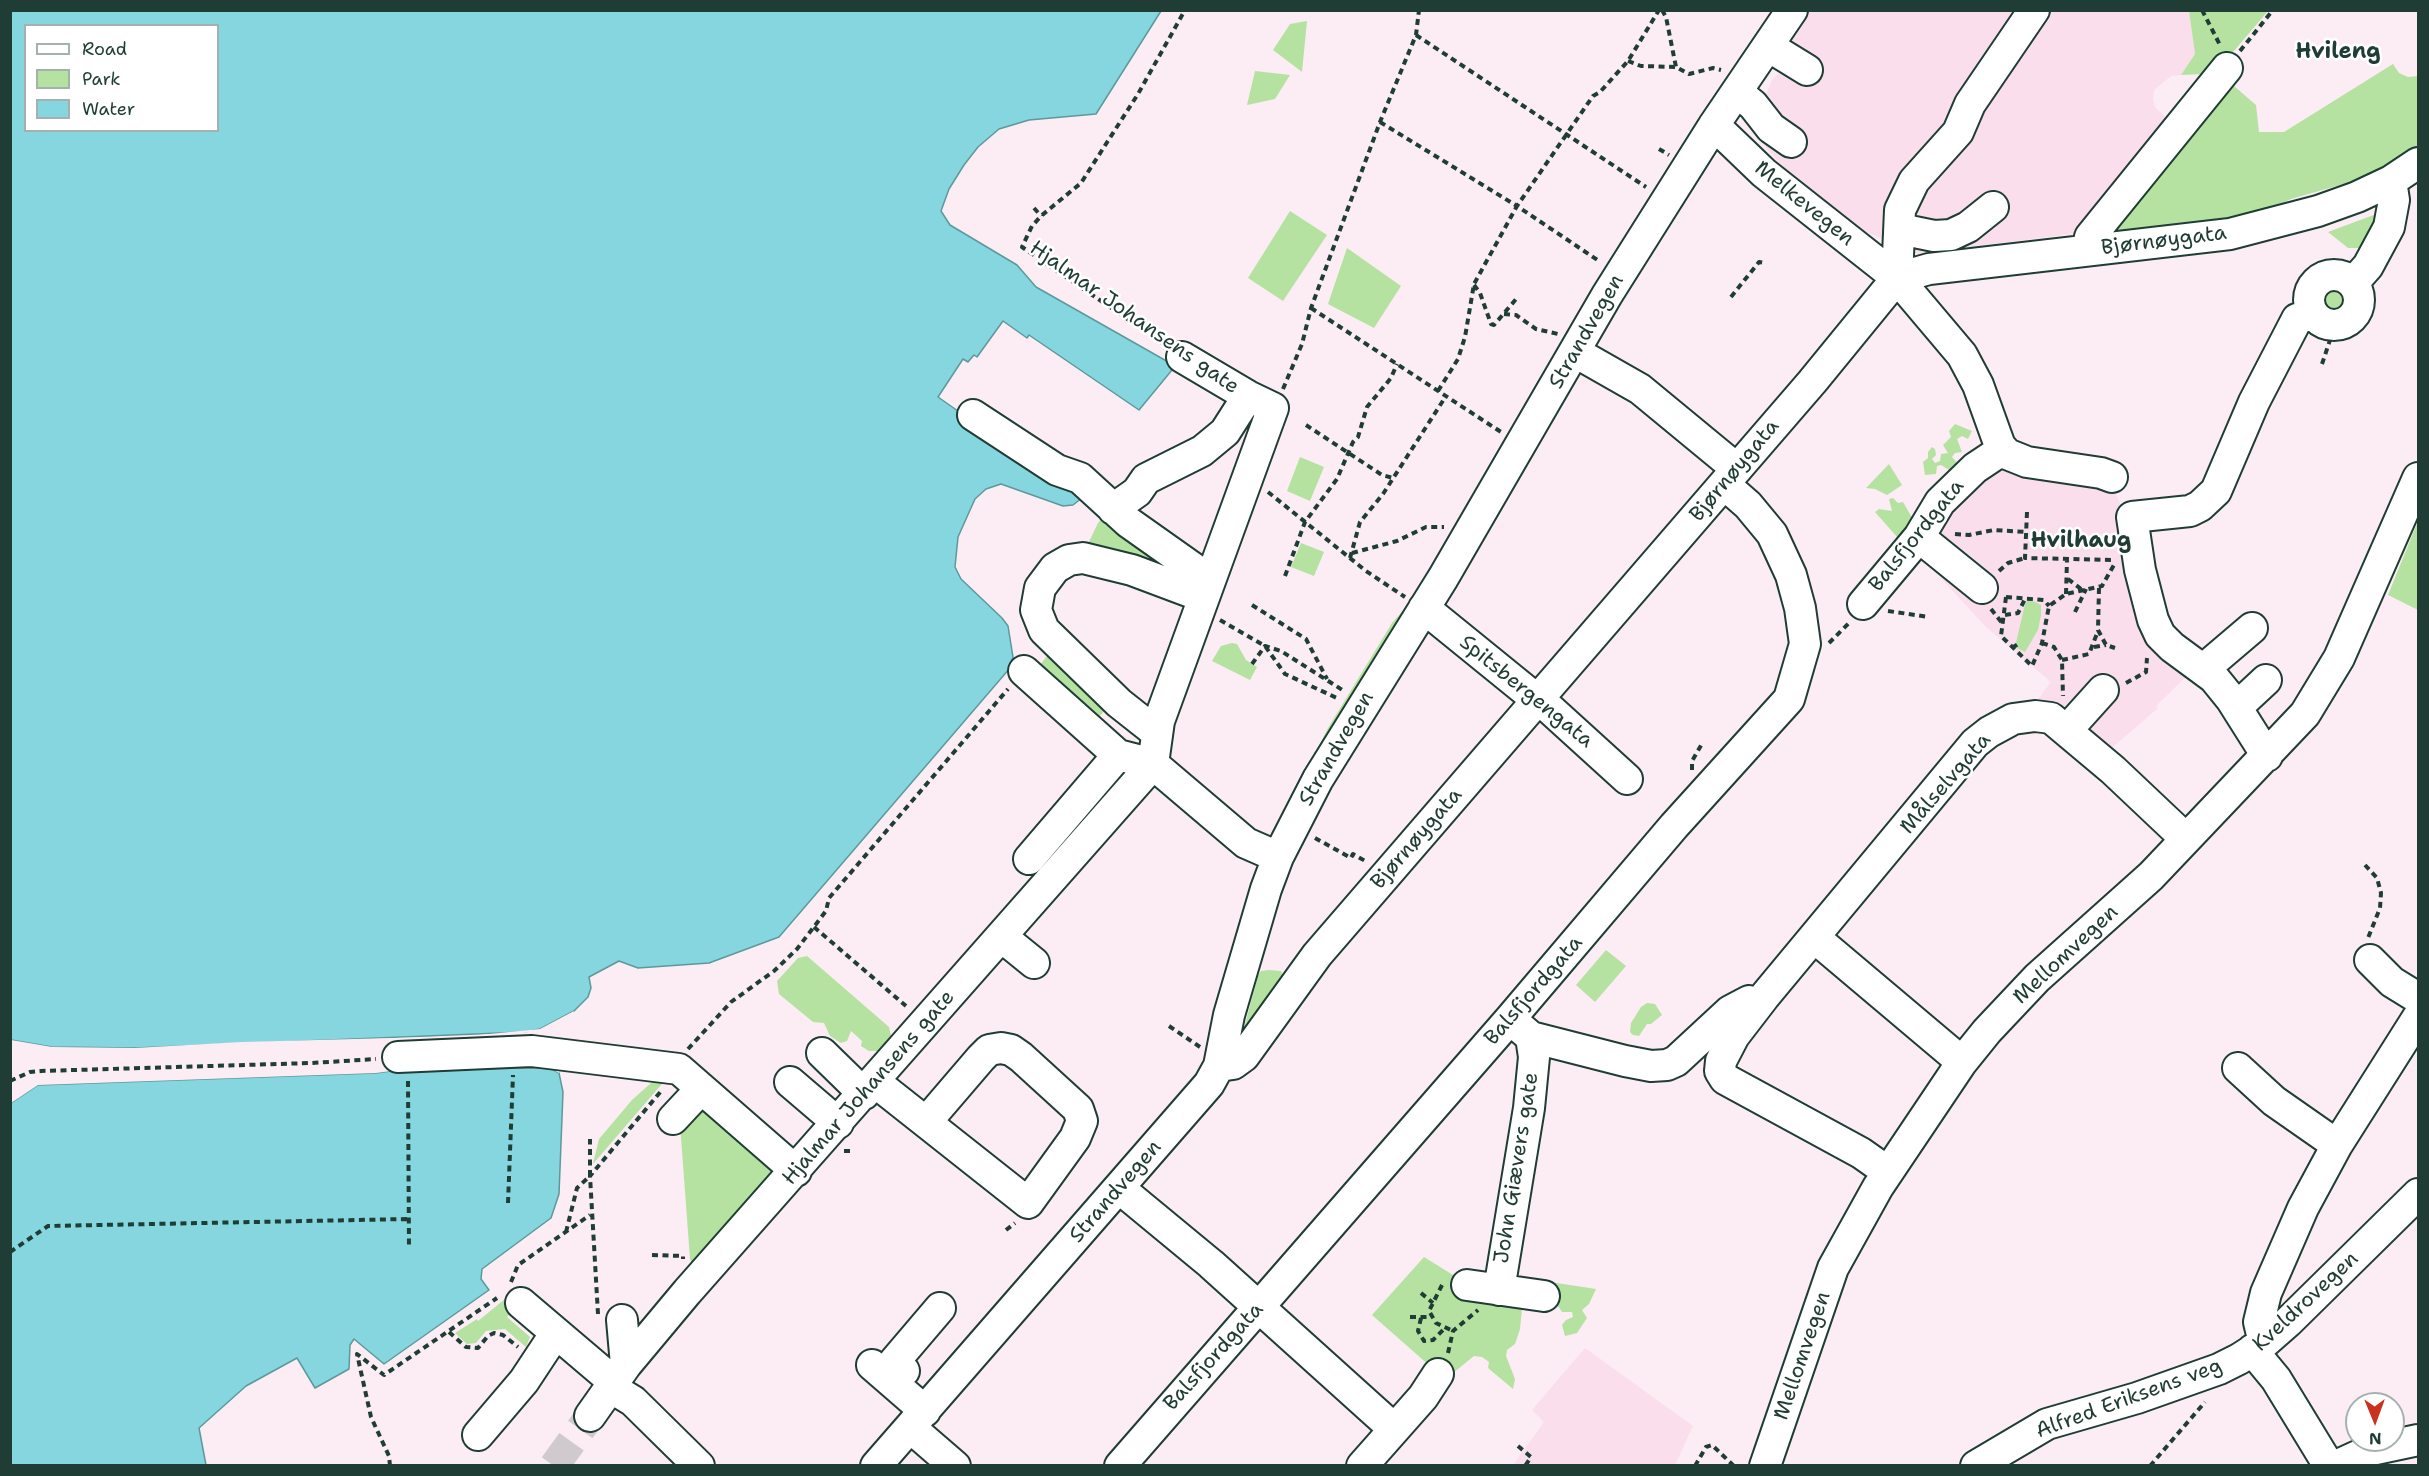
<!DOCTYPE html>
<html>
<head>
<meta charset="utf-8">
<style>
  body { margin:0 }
  #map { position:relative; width:2429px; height:1476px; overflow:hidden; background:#fcecf4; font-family:"Shantell Sans",sans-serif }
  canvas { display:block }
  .frame { position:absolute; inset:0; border:12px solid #1f3d34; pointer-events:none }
  .legend { position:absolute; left:24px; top:24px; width:195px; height:108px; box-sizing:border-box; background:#fff; border:2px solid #a5b1ae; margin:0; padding:8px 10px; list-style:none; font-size:18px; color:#1f3d34 }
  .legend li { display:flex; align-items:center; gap:12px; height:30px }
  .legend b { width:30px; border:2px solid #a5b1ae }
  .north { position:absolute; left:2345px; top:1392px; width:60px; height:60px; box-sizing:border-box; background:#fff; border:2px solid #a5b1ae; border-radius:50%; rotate:179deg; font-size:16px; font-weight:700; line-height:24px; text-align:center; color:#1f3d34 }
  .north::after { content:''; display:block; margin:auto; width:21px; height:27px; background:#c8321e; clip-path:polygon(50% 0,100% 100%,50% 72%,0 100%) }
</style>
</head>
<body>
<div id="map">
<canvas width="2429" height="1476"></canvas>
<div class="frame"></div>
<ul class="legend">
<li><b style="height:8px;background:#fff"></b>Road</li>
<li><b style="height:16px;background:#b5e2a0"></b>Park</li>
<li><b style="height:16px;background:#85d6de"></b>Water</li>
</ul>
<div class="north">N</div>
</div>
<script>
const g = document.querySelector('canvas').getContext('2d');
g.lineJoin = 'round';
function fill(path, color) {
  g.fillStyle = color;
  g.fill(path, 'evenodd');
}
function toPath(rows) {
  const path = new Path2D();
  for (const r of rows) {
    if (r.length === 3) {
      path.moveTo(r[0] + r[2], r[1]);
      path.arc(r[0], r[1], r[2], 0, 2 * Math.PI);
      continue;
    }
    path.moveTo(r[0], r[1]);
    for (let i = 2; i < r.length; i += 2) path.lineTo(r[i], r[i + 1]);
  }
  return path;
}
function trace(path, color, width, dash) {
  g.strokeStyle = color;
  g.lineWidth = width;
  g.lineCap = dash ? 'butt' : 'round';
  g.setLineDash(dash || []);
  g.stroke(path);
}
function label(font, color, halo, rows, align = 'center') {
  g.font = font + ' "Shantell Sans",sans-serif';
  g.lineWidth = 5;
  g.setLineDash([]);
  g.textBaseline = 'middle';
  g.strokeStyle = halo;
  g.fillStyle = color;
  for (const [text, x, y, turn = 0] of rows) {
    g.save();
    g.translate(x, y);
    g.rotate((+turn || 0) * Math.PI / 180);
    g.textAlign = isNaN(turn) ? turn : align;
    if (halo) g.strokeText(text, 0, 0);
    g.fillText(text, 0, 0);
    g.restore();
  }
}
fill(toPath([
  [1804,11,2189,11,2195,54,2181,75,2171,76,2154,90,2153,99,2155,107,2168,120,2078,233,1918,254,1864,231,1779,163,1752,130,1767,92,1772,80,1781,72,1769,64],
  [2008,464,2113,487,2125,515,2128,539,2192,671,2156,706,2158,708,2106,753,2032,707,2051,682,1986,627,1924,560,1930,531,1986,469,2003,471],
  [1585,1348,1693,1426,1675,1465,1513,1465,1544,1422,1532,1410]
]), '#fadeec');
fill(toPath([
  [2189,11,2268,11,2228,58,2204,74,2181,75,2195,54],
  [1307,21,1302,72,1273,50,1290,24],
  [2393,64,2399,73,2408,77,2418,76,2418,153,2382,173,2291,199,2252,217,2101,239,2227,80,2256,105,2259,132,2284,132],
  [1255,71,1290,75,1275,99,1247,105],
  [1290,211,1327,235,1283,301,1248,278],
  [2379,213,2365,243,2359,248,2348,248,2328,232],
  [1347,248,1401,286,1374,328,1328,304],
  [2334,298,16],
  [1955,424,1972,431,1968,439,1962,436,1957,439,1962,452,1955,453,1952,457,1960,466,1956,474,1941,465,1937,466,1936,474,1925,475,1923,462,1928,458,1928,452,1932,447,1935,449,1936,455,1932,459,1935,463,1940,461,1941,454,1948,453,1943,445,1951,437,1949,431],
  [1300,457,1324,467,1310,501,1287,491],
  [1889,464,1902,485,1887,495,1875,489,1866,488],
  [1893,498,1898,503,1903,502,1911,516,1920,520,1905,546,1875,512,1879,509,1892,511,1889,499],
  [1106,513,1177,570,1084,552,1098,523],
  [2418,521,2418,610,2388,595],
  [1301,543,1324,552,1314,576,1291,567],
  [2029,599,2041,605,2041,615,2038,630,2025,652,2015,647,2025,604],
  [1407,606,1411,606,1332,732,1285,820,1276,828,1328,728,1392,623],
  [1232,643,1237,644,1246,660,1257,667,1250,680,1212,661,1221,646],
  [1050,652,1109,706,1097,719,1037,669],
  [1606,950,1626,966,1595,1002,1576,985],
  [807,956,889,1027,891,1036,879,1051,869,1051,861,1046,862,1041,851,1031,847,1041,841,1043,830,1036,824,1023,813,1022,779,994,777,981,798,958],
  [1269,970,1281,971,1283,976,1242,1035,1258,976,1261,971],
  [1647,1003,1655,1004,1662,1015,1651,1024,1647,1024,1639,1036,1633,1035,1630,1032,1631,1023,1641,1007],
  [662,1078,667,1078,593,1164,599,1139,632,1100,651,1083],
  [701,1110,705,1110,768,1159,774,1172,692,1264,690,1259,680,1124],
  [1424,1257,1453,1275,1468,1277,1523,1299,1520,1329,1515,1344,1507,1350,1506,1356,1515,1379,1513,1389,1488,1368,1489,1362,1482,1357,1474,1356,1442,1382,1431,1367,1372,1315],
  [1550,1282,1596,1289,1589,1304,1582,1310,1587,1318,1577,1333,1565,1336,1562,1325,1566,1320,1573,1317,1572,1312,1562,1312,1552,1297,1553,1292],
  [505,1299,515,1308,507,1317,530,1337,526,1347,505,1329,486,1331,476,1343,467,1344,455,1333,477,1319,478,1321]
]), '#b5e2a0');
const water = toPath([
  [10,11,1161,11,1096,114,1029,120,999,129,978,147,964,165,949,189,941,211,950,225,1017,265,1036,287,1170,363,1172,370,1139,410,1029,335,1027,338,1003,321,977,357,974,355,968,362,963,359,938,397,1082,498,1073,505,1063,506,1001,484,986,489,975,499,958,537,955,567,961,579,1002,618,1008,626,1013,657,1010,668,779,937,709,963,638,968,619,961,589,977,591,988,588,997,574,1011,540,1029,524,1032,135,1048,52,1047,11,1040,10,11],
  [26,26,218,26,218,130,26,130,26,26],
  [550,1068,559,1073,563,1092,559,1194,551,1218,482,1269,481,1279,489,1290,384,1364,354,1339,350,1345,349,1369,315,1388,297,1358,246,1386,199,1428,206,1465,11,1466,10,1103,14,1101,38,1085,376,1073,406,1069,550,1068]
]);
fill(water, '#85d6de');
trace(water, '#5c999a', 1.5);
fill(toPath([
  [574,1011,573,1015,541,1031,469,1039,241,1045,135,1051,52,1050,10,1043,11,1040,52,1047,135,1048,241,1042,469,1036,540,1029],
  [550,1065,559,1070,559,1073,550,1068,406,1069,376,1073,38,1085,11,1103,12,1098,38,1082,376,1070,406,1066]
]), '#fcecf4');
trace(toPath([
  [554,1466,590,1416]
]), '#d0c9ce', 30, [30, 15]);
const minor = toPath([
  [1768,46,1807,70],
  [1737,92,1753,105,1771,128,1791,142],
  [1714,125,1764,173,1897,278,1962,355,1978,385,2000,446,2007,454,2027,462,2101,473,2112,477],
  [1900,229,1934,236,1951,235,1968,227,1993,207],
  [2087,250,2090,237,2227,68],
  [2334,300,25],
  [1897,278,1900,210,1914,181,1958,132,1970,104,2034,10],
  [2353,283,2368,266,2389,227,2394,200,2391,181],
  [1575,352,1640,389,1737,469],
  [973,415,1057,470,1080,478,1128,522,1210,580],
  [1113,509,1137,492,1146,479,1202,451,1225,432,1248,396],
  [1919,537,1982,588],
  [1863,604,1919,537,1940,502,1975,468,2002,450],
  [1424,608,1525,690,1539,699,1627,779],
  [2205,668,2252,628],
  [1024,671,1118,755,1153,764,1246,843,1278,857],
  [2237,707,2266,680],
  [2067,730,2103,690],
  [1157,733,1119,703,1044,630,1036,610,1040,588,1055,568,1069,560,1083,558,1132,570,1204,597],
  [2267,756,2231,699,2214,678,2172,647,2160,635,2153,620,2140,570,2132,517,2190,511,2200,506,2216,491,2254,402,2297,319,2312,314],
  [1029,859,1118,755],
  [1002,937,1034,963],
  [1815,938,1962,1062],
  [2370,960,2392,982,2418,998],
  [1531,1037,1625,1061,1651,1066,1667,1065,1676,1061,1730,1011,1749,1001],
  [822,1053,864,1094],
  [398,1057,532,1051,679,1069,796,1171],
  [1219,1066,1233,1064,1244,1056,1317,955,1812,382,1897,278,1929,269,2230,234,2318,211,2357,197,2391,181,2418,163],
  [2238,1068,2274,1101,2337,1145],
  [790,1082,838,1123],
  [875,1082,1028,1203,1075,1138,1082,1121,1078,1109,1021,1057,1011,1050,1001,1048,989,1050,981,1058,927,1121],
  [673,1119,701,1089],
  [1888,1172,1861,1153,1725,1079,1720,1071,1721,1061,1734,1036,1764,997,1975,743,1989,732,2013,719,2035,716,2051,718,2113,770,2186,839],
  [1119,1188,1211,1264,1393,1428],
  [1467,1285,1544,1296],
  [1499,1290,1529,1108,1534,1057,1531,1037,1510,1019],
  [521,1303,614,1382],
  [622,1320,626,1365],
  [2264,1343,2259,1322,2266,1293,2303,1208,2337,1145,2418,1017],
  [2252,1350,2276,1379,2329,1466],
  [872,1365,925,1411],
  [904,1371,894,1362,940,1308],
  [610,1387,633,1401,699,1466],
  [590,1416,626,1365,687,1292,1153,764,1159,721,1273,408,1248,396,1182,357],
  [911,1428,955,1466],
  [478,1435,524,1381,555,1334],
  [876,1466,1209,1084,1219,1066,1229,1015,1266,889,1278,857,1318,779,1443,578,1607,295,1714,125,1792,10],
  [1120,1466,1510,1019,1674,826,1789,699,1805,644,1800,608,1791,575,1772,534,1748,505,1724,484],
  [1362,1466,1423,1397,1438,1374],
  [1765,1466,1833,1268,1878,1187,1962,1062,1987,1031,2037,978,2151,876,2305,714,2339,658,2418,478],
  [1976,1466,2047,1424,2137,1398,2219,1369,2239,1359,2264,1343,2288,1322,2418,1194],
  [2336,1466,2371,1450,2418,1440]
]);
trace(minor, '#1f3d34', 34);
trace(toPath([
  [1662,10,1666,17,1676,67],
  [2202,10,2221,47],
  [1416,35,1646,187],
  [2240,51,2273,10],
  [1628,61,1641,66,1676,67,1689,74,1713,68,1721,70],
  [1380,122,1517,206,1593,96,1600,92,1628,61,1659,10],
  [1659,149,1669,155],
  [1034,208,1041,216],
  [1474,285,1480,293,1491,324,1494,325,1517,298],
  [1731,297,1759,262,1765,263],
  [1311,308,1501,432],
  [1504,314,1516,315,1536,329,1558,334],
  [1164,344,1022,247,1032,226,1041,216,1081,183,1138,94,1185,10],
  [2322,364,2334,328],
  [1283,389,1302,344,1311,308,1380,122,1416,35,1419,10],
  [1438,391,1458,359,1465,337,1474,284,1517,206,1599,261],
  [1306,425,1382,475,1393,478],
  [1268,492,1366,571,1405,597],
  [2027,512,2025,558,2114,560],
  [1955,534,1969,535,1994,530,2027,532],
  [1352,553,1397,541,1426,527,1444,527],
  [1350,558,1360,522,1383,494,1446,396],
  [1999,571,2008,563,2025,558],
  [1285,576,1305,522,1337,479,1353,442,1358,437,1367,407,1391,378,1397,364],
  [2068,579,2081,589],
  [2099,588,2098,630,2106,645,2115,648],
  [2066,594,2067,560],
  [2006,597,2001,636,2032,666,2042,643,2049,606,2066,594,2102,586,2115,563],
  [2006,597,2044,600,2049,606],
  [1252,605,1306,639,1327,679],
  [1991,609,2003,624],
  [1888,611,1929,617],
  [2075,612,2086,589],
  [2005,615,2018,613,2025,599],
  [1220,620,1265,646,1285,674,1339,699],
  [1829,643,1849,623],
  [2042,643,2054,647,2062,660,2063,696],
  [2094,647,2106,645],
  [2012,648,2018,644],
  [2062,660,2089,654,2098,631],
  [1252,664,1265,646,1281,651,1344,691],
  [2126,683,2146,672,2147,658],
  [1692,770,1692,761,1703,742],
  [1315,838,1351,858,1353,854,1367,862],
  [2365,865,2377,878,2381,893,2380,908,2368,938],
  [814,927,906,1006],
  [1169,1026,1200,1047],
  [688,1049,731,1002,774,971,797,949,826,911,829,898,1008,689],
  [10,1081,30,1072,41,1071,312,1063,376,1059],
  [408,1081,409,1249],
  [844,1151,853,1151],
  [508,1203,513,1075],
  [1006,1230,1015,1223],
  [566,1232,577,1188,590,1176,590,1139],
  [10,1252,48,1226,409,1219],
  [652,1255,683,1256,683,1259],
  [511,1282,518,1265,590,1215],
  [1442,1285,1429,1311,1436,1323,1453,1331],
  [1421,1293,1433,1303],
  [598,1314,590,1176,662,1090],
  [1410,1317,1431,1317],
  [1421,1318,1418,1331,1424,1341,1433,1340,1444,1329],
  [449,1332,466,1347,478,1348,488,1336,494,1333,503,1335,518,1347],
  [1448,1353,1453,1331,1478,1310],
  [1518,1446,1531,1457,1525,1466],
  [390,1466,389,1456,371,1417,357,1354,384,1375,497,1298],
  [1695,1466,1706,1447,1712,1445,1734,1466],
  [2150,1466,2205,1402]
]), '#1f3d34', 4, [6, 4.5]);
trace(minor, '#fff', 30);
label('21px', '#1f3d34', '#fff', [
  ["Melkevegen",1804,204,39],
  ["Bjørnøygata",2164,241,-7],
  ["Hjalmar Johansens gate",1134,318,35],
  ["Strandvegen",1587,332,-60],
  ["Bjørnøygata",1735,471,-50],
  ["Balsfjordgata",1917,536,-51],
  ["Spitsbergengata",1526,692,39],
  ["Strandvegen",1337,749,-60],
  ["Målselvgata",1946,784,-49],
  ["Bjørnøygata",1417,839,-49],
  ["Mellomvegen",2066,955,-43],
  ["Balsfjordgata",1534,991,-49],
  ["Hjalmar Johansens gate",869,1088,-49],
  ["John Giævers gate",1517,1168,-81],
  ["Strandvegen",1116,1192,-49],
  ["Kveldrovegen",2306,1302,-43],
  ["Mellomvegen",1803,1356,-71],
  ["Balsfjordgata",1214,1357,-48],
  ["Alfred Eriksens veg",2129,1399,-20]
]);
label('bold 22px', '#1f3d34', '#fff', [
  ["Hvileng",2338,52],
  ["Hvilhaug",2081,541]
]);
</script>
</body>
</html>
